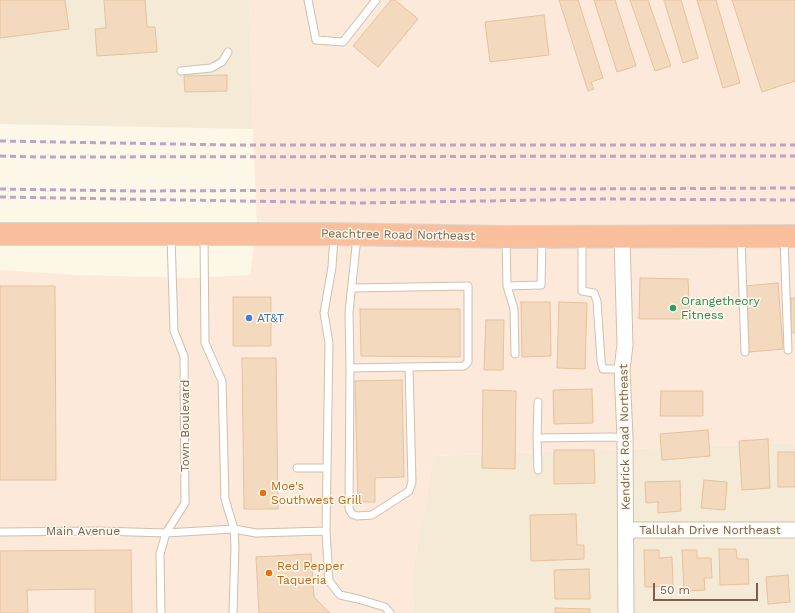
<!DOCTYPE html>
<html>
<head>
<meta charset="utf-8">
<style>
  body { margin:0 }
  #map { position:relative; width:795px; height:613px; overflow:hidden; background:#fdf7e7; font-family:"Work Sans",sans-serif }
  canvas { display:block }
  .scale { position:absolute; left:653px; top:583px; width:105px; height:18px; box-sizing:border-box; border:2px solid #78604a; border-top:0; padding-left:5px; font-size:12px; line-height:14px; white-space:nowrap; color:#78604a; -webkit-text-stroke:3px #fffaee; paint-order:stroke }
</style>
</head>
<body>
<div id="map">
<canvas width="795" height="613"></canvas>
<div class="scale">50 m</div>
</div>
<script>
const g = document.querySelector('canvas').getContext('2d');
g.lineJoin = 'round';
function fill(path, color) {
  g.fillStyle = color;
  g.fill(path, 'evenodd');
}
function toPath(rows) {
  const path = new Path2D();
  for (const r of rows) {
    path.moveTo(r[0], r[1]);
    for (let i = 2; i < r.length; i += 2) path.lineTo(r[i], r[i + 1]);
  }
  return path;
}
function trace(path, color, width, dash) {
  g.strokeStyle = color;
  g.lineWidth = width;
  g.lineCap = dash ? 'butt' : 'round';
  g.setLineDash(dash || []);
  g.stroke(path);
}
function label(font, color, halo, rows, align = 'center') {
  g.font = font + ' "Work Sans",sans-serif';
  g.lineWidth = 3;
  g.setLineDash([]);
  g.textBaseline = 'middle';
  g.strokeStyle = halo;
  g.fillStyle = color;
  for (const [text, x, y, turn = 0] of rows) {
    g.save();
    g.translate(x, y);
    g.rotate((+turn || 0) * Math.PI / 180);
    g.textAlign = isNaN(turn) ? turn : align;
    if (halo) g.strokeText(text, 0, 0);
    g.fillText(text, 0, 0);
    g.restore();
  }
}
fill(toPath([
  [0,0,249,0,253,129,0,124],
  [795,443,795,613,414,613,412,574,434,456]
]), '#f5ead5');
fill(toPath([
  [249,0,795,0,795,443,434,456,412,574,414,613,0,613,0,270,77,275,190,278,250,275,257,226,253,129]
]), '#fde9da');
const building = toPath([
  [0,0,65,0,69,29,0,38,0,0],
  [104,0,145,0,147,27,155,27,157,52,97,56,95,29,106,28,104,0],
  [391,0,395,0,418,19,378,67,353,46,391,0],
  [559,0,578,0,603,78,591,82,594,89,588,91,559,0],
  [594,0,615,0,636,66,617,72,594,0],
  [630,0,648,0,671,66,655,71,630,0],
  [664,0,681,0,698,58,683,63,664,0],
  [697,0,716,0,740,83,723,88,697,0],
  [732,0,795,0,795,81,762,92,732,0],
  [544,15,549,55,490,62,485,22,544,15],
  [227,75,227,91,185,92,184,76,227,75],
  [640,278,688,279,690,319,639,319,640,278],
  [778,283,783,349,749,352,744,286,778,283],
  [0,286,55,286,56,480,0,480,0,286],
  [233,297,271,297,271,346,233,346,233,297],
  [791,298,795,298,795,333,791,333,791,298],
  [521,302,550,302,551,356,522,357,521,302],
  [559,302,587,303,585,369,557,368,559,302],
  [360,309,460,309,460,357,361,356,360,309],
  [486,320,504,320,503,370,484,370,486,320],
  [242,358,276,358,278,509,244,509,242,358],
  [402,380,404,477,375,478,375,502,358,502,355,381,402,380],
  [592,389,593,423,554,424,553,390,592,389],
  [483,390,516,391,515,469,482,468,483,390],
  [661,391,703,391,703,416,660,416,661,391],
  [708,430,710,456,662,460,660,434,708,430],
  [768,439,770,488,742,490,739,441,768,439],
  [554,450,594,450,595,483,554,484,554,450],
  [778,452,795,452,795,487,778,487,778,452],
  [704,480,727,482,725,510,701,508,704,480],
  [680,481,681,511,658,513,658,502,646,503,645,482,680,481],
  [576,514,577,545,584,545,584,559,531,561,530,515,576,514],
  [719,549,736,549,737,559,748,559,749,584,720,585,719,549],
  [131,550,132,613,95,613,95,589,27,590,28,613,0,613,0,551,131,550],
  [644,550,659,550,659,558,672,557,673,586,645,587,644,550],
  [682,550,697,550,697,558,711,558,712,578,704,578,705,590,684,591,682,550],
  [311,554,314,597,330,613,259,613,256,557,311,554],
  [589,569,590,599,555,599,554,570,589,569],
  [788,575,790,602,768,604,766,577,788,575],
  [555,608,590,609,590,613,555,613,555,608]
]);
fill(building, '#f3d9be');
trace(building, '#e6c29d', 1);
const lane = toPath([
  [308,0,316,40,343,42,376,0],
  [181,71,211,68,222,62,228,52],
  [204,236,205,343,222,381,225,499,234,529,235,546,233,613],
  [334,236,332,267,324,313,329,343,326,531,329,581,340,595,358,599,385,607,390,613],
  [357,237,349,312,350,368,349,509,352,514,357,516,372,515,409,491,412,482,409,367],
  [741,238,745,352],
  [784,238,788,350],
  [506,239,507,286,514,309,515,354],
  [582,239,582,291,594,293,597,301,601,361,603,369,622,369],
  [507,286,541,285,542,240],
  [350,368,464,366,468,362,468,286,353,288],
  [538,402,537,438,612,437,625,438],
  [537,438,538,470],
  [297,468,327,468],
  [0,532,99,531,166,533,234,529,256,533,326,531],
  [161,613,160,554,166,533,185,503,184,356,174,331,171,237]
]);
const street = toPath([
  [622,236,625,345,622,369,625,438,626,613],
  [626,530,795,530]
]);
const highway = toPath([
  [0,234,334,234,506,237,795,236]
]);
trace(lane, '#cfc0ac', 9);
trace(street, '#cfc0ac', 17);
trace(highway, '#dcd6d0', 24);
trace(lane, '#fff', 7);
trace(street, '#fff', 15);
trace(highway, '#f9bf9c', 22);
trace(toPath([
  [0,141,232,145,795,145],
  [0,156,37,157,795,156],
  [0,189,138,191,795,188],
  [0,197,361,203,604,199,795,200]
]), '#bca4c8', 3, [6, 4]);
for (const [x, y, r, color] of [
  [673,308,4,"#2e9e5b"],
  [249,318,4,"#3f7fe0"],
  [263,493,4,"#e8710a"],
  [269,573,4,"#e8710a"]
]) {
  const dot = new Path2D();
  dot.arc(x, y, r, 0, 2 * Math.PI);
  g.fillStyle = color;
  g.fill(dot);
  trace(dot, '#fffaee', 1.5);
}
label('12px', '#78604a', '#fffaee', [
  ["Peachtree Road Northeast",398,235,1],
  ["Town Boulevard",185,426,-90],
  ["Kendrick Road Northeast",625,437,-91],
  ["Tallulah Drive Northeast",710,530],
  ["Main Avenue",83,531]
]);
label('12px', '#27864d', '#fffaee', [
  ["Orangetheory",681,301],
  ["Fitness",681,315]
], 'left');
label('12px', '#366cbe', '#fffaee', [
  ["AT&T",257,318]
], 'left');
label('12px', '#c56008', '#fffaee', [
  ["Moe's",271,486],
  ["Southwest Grill",271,500],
  ["Red Pepper",277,566],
  ["Taqueria",277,580]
], 'left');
</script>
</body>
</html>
